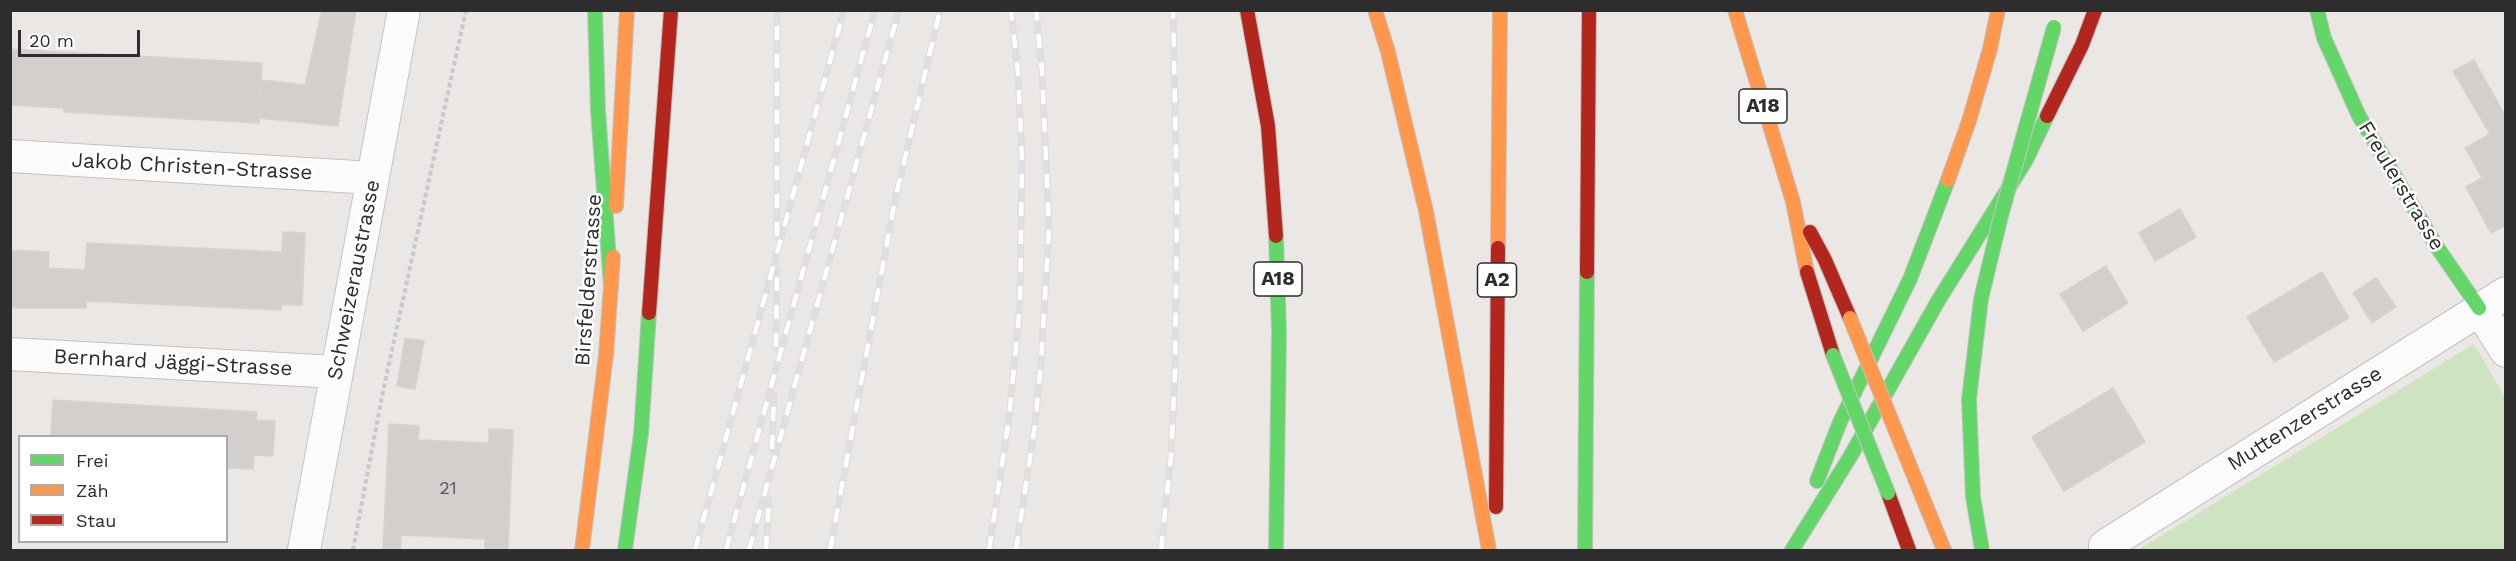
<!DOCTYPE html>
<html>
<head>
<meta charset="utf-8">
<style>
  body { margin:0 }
  #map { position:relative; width:2516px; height:561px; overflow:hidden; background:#eae7e4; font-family:"Work Sans",sans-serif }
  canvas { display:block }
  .frame { position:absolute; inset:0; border:12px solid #2d2d2d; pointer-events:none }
  .legend { position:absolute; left:18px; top:435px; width:210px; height:108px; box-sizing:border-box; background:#fff; border:2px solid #ababab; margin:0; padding:8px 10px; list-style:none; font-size:18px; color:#2d2d2d }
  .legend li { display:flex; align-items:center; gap:12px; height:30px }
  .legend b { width:30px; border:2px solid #ababab }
  .scale { position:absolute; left:18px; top:30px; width:122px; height:27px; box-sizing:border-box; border:3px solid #2d2d2d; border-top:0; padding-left:8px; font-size:18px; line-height:21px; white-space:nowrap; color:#2d2d2d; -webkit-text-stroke:4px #fff; paint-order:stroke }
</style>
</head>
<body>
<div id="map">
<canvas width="2516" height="561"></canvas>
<div class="frame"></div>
<ul class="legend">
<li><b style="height:8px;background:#63d668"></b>Frei</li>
<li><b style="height:8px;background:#ff974d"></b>Zäh</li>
<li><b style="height:8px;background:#b3261e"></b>Stau</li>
</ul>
<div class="scale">20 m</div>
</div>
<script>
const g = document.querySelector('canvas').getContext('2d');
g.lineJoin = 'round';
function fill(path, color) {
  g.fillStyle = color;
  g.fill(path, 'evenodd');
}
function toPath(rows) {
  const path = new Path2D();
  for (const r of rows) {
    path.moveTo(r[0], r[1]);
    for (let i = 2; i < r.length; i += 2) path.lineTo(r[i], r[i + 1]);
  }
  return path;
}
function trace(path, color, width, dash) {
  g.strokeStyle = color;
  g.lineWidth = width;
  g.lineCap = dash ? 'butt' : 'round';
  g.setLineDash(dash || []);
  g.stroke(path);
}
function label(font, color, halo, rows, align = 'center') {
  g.font = font + ' "Work Sans",sans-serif';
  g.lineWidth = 5;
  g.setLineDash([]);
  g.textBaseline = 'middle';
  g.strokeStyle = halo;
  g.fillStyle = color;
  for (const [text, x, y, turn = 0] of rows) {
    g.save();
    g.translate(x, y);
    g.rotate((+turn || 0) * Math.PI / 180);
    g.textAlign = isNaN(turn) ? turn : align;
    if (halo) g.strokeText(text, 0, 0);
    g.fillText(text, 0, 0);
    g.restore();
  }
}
fill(toPath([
  [2474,344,2505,397,2505,550,2138,550]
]), '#cee3bf');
const building = toPath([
  [322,10,356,10,338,126,259,118,261,80,305,85,322,10],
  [10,49,262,63,259,123,64,112,64,108,10,105,10,49],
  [2474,60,2506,117,2506,225,2491,233,2466,187,2482,178,2465,148,2490,134,2453,71,2474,60],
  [2180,209,2196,237,2155,261,2139,233,2180,209],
  [283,232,305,233,302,305,281,305,281,310,86,301,86,308,10,308,10,250,49,252,48,268,85,270,87,243,282,252,283,232],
  [2106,266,2128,303,2083,331,2060,294,2106,266],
  [2322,272,2349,318,2274,362,2247,317,2322,272],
  [2376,278,2396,307,2372,323,2353,293,2376,278],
  [405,338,424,341,415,389,397,386,405,338],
  [2113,388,2145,442,2064,491,2032,437,2113,388],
  [53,400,257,412,256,420,275,421,273,456,254,455,253,469,226,468,226,436,51,436,53,400],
  [389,424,419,426,418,440,489,443,489,429,513,430,508,550,485,550,485,539,401,535,400,550,383,550,389,424]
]);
fill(building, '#d2cfcd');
trace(building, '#d5d3d0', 1.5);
const street = toPath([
  [10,156,373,178],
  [2479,308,2506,351],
  [10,354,336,372],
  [304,550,404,10],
  [2106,550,2105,546,2506,293]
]);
const fast = toPath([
  [595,10,598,111,611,286],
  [2317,10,2324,38,2359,116,2437,247,2479,308],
  [1276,236,1279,333,1276,550],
  [1981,299,1969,399,1973,497,1982,550],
  [1817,481,1840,422,1910,279,1948,180],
  [625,550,641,434,649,313],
  [1585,550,1587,272],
  [1792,550,1850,457,1938,301,2026,160,2047,116]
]);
const slow = toPath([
  [1375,10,1388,52,1426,211,1489,550],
  [1735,10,1793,202,1807,272],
  [1948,180,1969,121,1990,49,1998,10],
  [616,206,627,10],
  [1498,248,1500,10],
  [1916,481,1944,550],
  [582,550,606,355,613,257]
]);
const jam = toPath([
  [1247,10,1268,126,1276,236],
  [2047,116,2082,45,2095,10],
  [1810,232,1825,260,1850,318],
  [1587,272,1589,10],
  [1807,272,1833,355],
  [649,313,671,10],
  [1888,493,1909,550],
  [1496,507,1498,248]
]);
trace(street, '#c3c2c2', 34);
trace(fast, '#c3c2c2', 16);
trace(slow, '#c3c2c2', 16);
trace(jam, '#c3c2c2', 16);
trace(toPath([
  [353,550,382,396,466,10]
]), '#c8c8c8', 4, [4.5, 3]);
trace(street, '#fcfbfb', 32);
trace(fast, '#63d668', 14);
trace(slow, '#ff974d', 14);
trace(jam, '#b3261e', 14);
const rail = toPath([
  [777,236,777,10],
  [776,347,777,269],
  [772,449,774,395],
  [695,550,844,10],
  [726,550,875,10],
  [749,550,899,10],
  [766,550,769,500],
  [830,550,895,200,940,10],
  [989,550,1009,418,1020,305,1022,158,1018,73,1011,10],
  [1016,550,1035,425,1041,363,1049,228,1042,71,1036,10],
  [1161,550,1171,457,1175,373,1177,205,1173,10]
]);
trace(rail, '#dfdee0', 7);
trace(rail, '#fff', 4.5, [14]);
const fastBridge = toPath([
  [1981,299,2001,216,2054,27],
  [1833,355,1888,493]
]);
const slowBridge = toPath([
  [1850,318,1916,481]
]);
trace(fastBridge, '#c6c4c3', 16, []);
trace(slowBridge, '#c6c4c3', 16, []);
trace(fastBridge, '#63d668', 14);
trace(slowBridge, '#ff974d', 14);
label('18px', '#575656', null, [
  ["21",448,489]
]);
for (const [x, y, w] of [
  [1763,106,48],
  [1278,279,48],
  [1497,280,39]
]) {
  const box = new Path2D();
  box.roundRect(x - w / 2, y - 17, w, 34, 4.5);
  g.fillStyle = '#fff';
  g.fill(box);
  trace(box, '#2d2d2d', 1.5);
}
label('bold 20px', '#2d2d2d', null, [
  ["A18",1763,106],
  ["A18",1278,279],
  ["A2",1497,280]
]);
label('21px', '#2d2d2d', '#fff', [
  ["Jakob Christen-Strasse",192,167,3],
  ["Freulerstrasse",2401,186,59],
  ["Schweizeraustrasse",354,280,-79],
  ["Birsfelderstrasse",589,280,-86],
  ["Bernhard Jäggi-Strasse",173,363,3],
  ["Muttenzerstrasse",2305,419,-32]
]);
</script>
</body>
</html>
